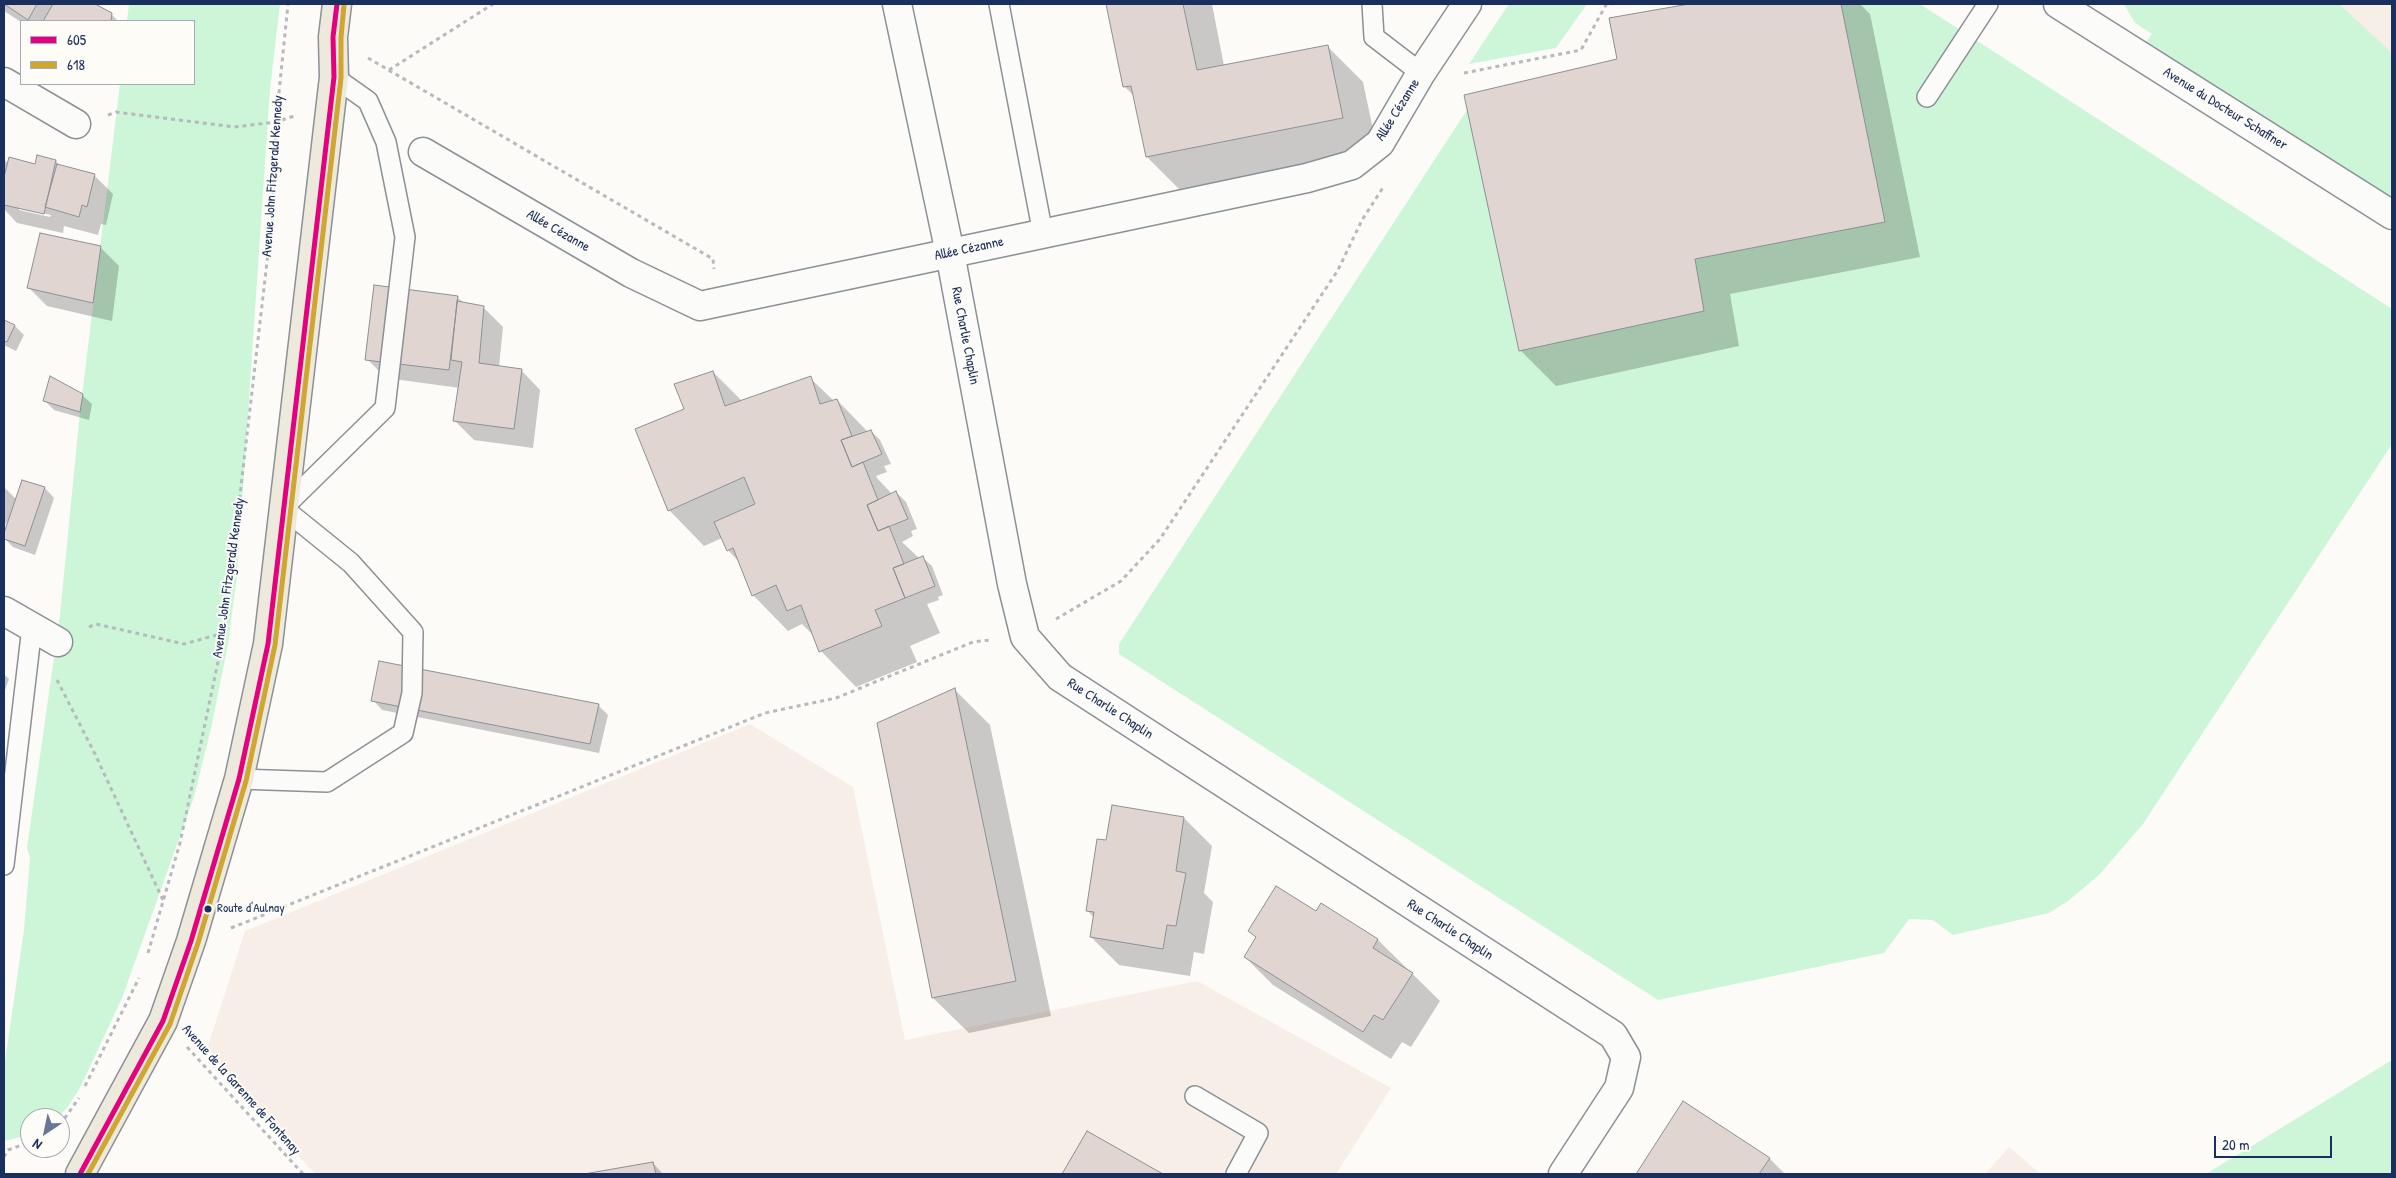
<!DOCTYPE html>
<html>
<head>
<meta charset="utf-8">
<style>
  body { margin:0 }
  #map { position:relative; width:2396px; height:1178px; overflow:hidden; background:#fcfbf8; font-family:"Patrick Hand",sans-serif }
  canvas { display:block }
  .frame { position:absolute; inset:0; border:5px solid #1b2f5e; pointer-events:none }
  .legend { position:absolute; left:20px; top:20px; width:175px; height:65px; box-sizing:border-box; background:#fdfcf7; border:1px solid #a3aaba; margin:0; padding:6px 9px; list-style:none; font-size:15px; color:#1b2f5e }
  .legend li { display:flex; align-items:center; gap:10px; height:25px }
  .legend b { width:25px; border:1px solid #a3aaba }
  .north { position:absolute; left:20px; top:1108px; width:50px; height:50px; box-sizing:border-box; background:#fdfcf7; border:1px solid #a3aaba; border-radius:50%; rotate:214deg; font-size:14px; font-weight:700; line-height:20px; text-align:center; color:#1b2f5e }
  .north::after { content:''; display:block; margin:auto; width:18px; height:22px; background:#6a7694; clip-path:polygon(50% 0,100% 100%,50% 72%,0 100%) }
  .scale { position:absolute; left:2214px; top:1136px; width:118px; height:22px; box-sizing:border-box; border:2px solid #1b2f5e; border-top:0; padding-left:6px; font-size:15px; line-height:18px; white-space:nowrap; color:#1b2f5e; -webkit-text-stroke:4px #fdfcf7; paint-order:stroke }
</style>
</head>
<body>
<div id="map">
<canvas width="2396" height="1178"></canvas>
<div class="frame"></div>
<ul class="legend">
<li><b style="height:6px;background:#e5007d"></b>605</li>
<li><b style="height:6px;background:#cfa62f"></b>618</li>
</ul>
<div class="north">N</div>
<div class="scale">20 m</div>
</div>
<script>
const g = document.querySelector('canvas').getContext('2d');
g.lineJoin = 'round';
function fill(path, color) {
  g.fillStyle = color;
  g.fill(path, 'evenodd');
}
function toPath(rows) {
  const path = new Path2D();
  for (const r of rows) {
    path.moveTo(r[0], r[1]);
    for (let i = 2; i < r.length; i += 2) path.lineTo(r[i], r[i + 1]);
  }
  return path;
}
function trace(path, color, width, dash) {
  g.strokeStyle = color;
  g.lineWidth = width;
  g.lineCap = dash ? 'butt' : 'round';
  g.setLineDash(dash || []);
  g.stroke(path);
}
function label(font, color, halo, rows, align = 'center') {
  g.font = font + ' "Patrick Hand",sans-serif';
  g.lineWidth = 4;
  g.setLineDash([]);
  g.textBaseline = 'middle';
  g.strokeStyle = halo;
  g.fillStyle = color;
  for (const [text, x, y, turn = 0] of rows) {
    g.save();
    g.translate(x, y);
    g.rotate((+turn || 0) * Math.PI / 180);
    g.textAlign = isNaN(turn) ? turn : align;
    if (halo) g.strokeText(text, 0, 0);
    g.fillText(text, 0, 0);
    g.restore();
  }
}
fill(toPath([
  [2272,4,2392,4,2392,82],
  [750,724,853,787,905,1040,1197,981,1391,1088,1336,1174,315,1174,219,1069,208,1046,245,931],
  [2009,1147,2041,1174,1985,1174]
]), '#f8eee8');
fill(toPath([
  [129,4,280,4,270,89,237,576,228,644,211,729,194,797,122,998,81,1086,67,1108,57,1118,30,1118,30,1135,4,1141,4,1068,24,930,30,857,27,848,60,615,80,412,120,84,194,84,194,21,127,21],
  [1509,4,1587,4,1556,48,1469,64],
  [1689,4,1920,4,2392,309,2392,444,2143,824,2099,875,2068,901,2049,913,1953,935,1933,920,1909,919,1884,953,1658,1000,1119,654,1119,644,1467,110,1464,95,1617,59,1609,18],
  [2124,4,2339,4,2392,53,2392,202,2146,42,2152,34,2135,23],
  [2392,1060,2392,1174,2206,1174]
]), '#cdf5d8');
fill(toPath([
  [4,4,93,4,111,14,118,21,21,22,4,11],
  [1108,4,1212,4,1224,66,1328,47,1363,82,1378,153,1182,192,1147,157,1134,96,1125,87],
  [1696,4,1860,4,1870,14,1920,257,1730,294,1739,346,1556,386,1520,350,1619,60,1610,19],
  [4,159,8,164,36,165,56,161,61,167,94,175,113,194,106,225,101,224,98,235,64,226,63,233,17,223,4,209],
  [19,208,51,215,50,217,19,210],
  [100,247,119,266,112,321,47,306,28,287],
  [457,297,465,304,484,308,503,327,499,367,521,370,540,390,533,448,474,440,455,421,460,388,386,378,367,359],
  [4,321,15,326,24,335,16,351,4,345],
  [713,372,742,401,810,378,834,401,837,400,868,432,871,431,880,440,891,464,884,466,887,472,876,476,877,478,892,494,896,492,906,502,917,529,911,531,913,536,902,542,919,558,922,557,932,566,943,595,938,597,939,600,927,604,940,633,910,646,917,662,856,687,821,651,815,637,802,624,788,631,753,595,739,562,728,550,722,538,704,546,669,510,685,410],
  [82,395,92,404,89,420,54,410,44,400],
  [22,481,45,488,54,498,35,555,13,547,4,538,10,518,4,526,4,487,16,499],
  [4,674,9,679,4,693],
  [955,690,990,725,1051,1016,969,1033,933,998],
  [373,700,599,706,608,715,599,753,382,710],
  [1184,818,1212,846,1204,893,1213,902,1204,954,1194,952,1190,976,1119,965,1091,937,1094,918,1087,910],
  [1321,905,1378,940,1440,1001,1411,1047,1402,1042,1391,1059,1273,985,1245,957,1257,938,1249,931,1316,913],
  [1684,1102,1769,1158,1785,1174,1638,1174],
  [1087,1132,1161,1174,1063,1174],
  [653,1163,663,1174,591,1174]
]), '#0003');
const building = toPath([
  [4,4,37,4,28,20,4,4],
  [53,4,95,4,112,13,111,21,43,21,53,4],
  [1106,4,1183,4,1197,70,1328,45,1343,118,1146,157,1131,86,1123,87,1106,4],
  [1689,4,1841,4,1885,222,1695,259,1704,311,1519,351,1464,95,1617,59,1609,18,1689,4],
  [37,155,56,160,44,214,4,205,4,177,9,157,35,164,37,155],
  [57,164,95,174,87,207,82,205,79,217,45,207,57,164],
  [40,233,101,246,93,303,27,288,40,233],
  [374,285,458,296,449,370,365,360,374,285],
  [457,301,484,306,479,363,522,369,514,429,453,421,462,362,451,360,457,301],
  [4,320,15,325,7,342,4,341,4,320],
  [713,371,725,406,811,376,820,404,837,399,852,436,841,440,852,467,863,462,878,500,867,505,878,531,889,526,904,564,893,568,905,598,875,610,882,626,819,652,801,605,787,611,776,585,752,596,733,548,727,551,714,522,755,504,744,477,668,511,635,429,684,409,674,384,713,371],
  [50,376,83,394,80,412,43,401,50,376],
  [871,430,882,454,852,467,841,440,871,430],
  [22,480,45,487,25,546,4,539,4,533,22,480],
  [896,491,908,519,878,531,867,505,896,491],
  [923,556,935,586,905,598,893,568,923,556],
  [379,661,599,704,590,744,371,701,379,661],
  [955,688,1016,981,932,998,877,723,955,688],
  [1112,805,1184,817,1176,871,1186,873,1176,926,1167,925,1163,949,1090,937,1094,912,1086,911,1097,839,1106,840,1112,805],
  [1276,886,1316,911,1321,903,1378,939,1373,948,1413,973,1383,1020,1374,1015,1363,1032,1244,957,1256,937,1248,931,1276,886],
  [1683,1101,1770,1158,1759,1174,1636,1174,1683,1101],
  [1087,1131,1163,1174,1062,1174,1087,1131],
  [653,1162,656,1174,584,1174,653,1162]
]);
fill(building, '#e0d5d0');
trace(building, '#8c9097', 1);
const service = toPath([
  [999,4,1043,234],
  [1372,4,1374,37,1421,73],
  [1927,97,1988,4],
  [239,779,327,782,403,733,412,693,413,632,351,563,283,508,385,408,405,237,386,142,368,101,334,77],
  [4,865,32,627],
  [1195,1096,1258,1133,1236,1174]
]);
const minor = toPath([
  [897,4,950,253,1012,584,1025,637,1060,677,1613,1035,1626,1057,1619,1088,1563,1174],
  [2058,4,2392,215],
  [4,82,76,124],
  [423,152,631,273,700,306,1307,178,1352,165,1380,143,1421,73,1467,4],
  [4,611,58,642]
]);
const primary = toPath([
  [80,1174,163,1021,191,941,239,779,268,644,334,77,333,37,337,4]
]);
trace(service, '#8c9097', 22);
trace(minor, '#8c9097', 31);
trace(primary, '#8c9097', 31);
trace(toPath([
  [368,58,713,259,714,269],
  [389,70,493,4],
  [1464,73,1581,50,1606,5,1612,4],
  [108,115,116,112,234,127,276,122,294,116],
  [1056,619,1121,581,1160,539,1338,270,1362,220,1384,186],
  [89,627,96,624,184,644,224,633],
  [57,680,95,754,163,900],
  [231,928,765,713,836,698,973,642,990,640],
  [148,953,180,843,224,633,272,219,276,122,288,4],
  [187,1047,303,1174],
  [85,1086,139,978],
  [60,1125,79,1098],
  [4,1157,8,1150,30,1142]
]), '#b6b9bd', 3, [4, 4]);
trace(service, '#fbfbf9', 19);
trace(minor, '#fbfbf9', 28);
trace(primary, '#edeadd', 28);
trace(toPath([
  [80,1174,163,1021,191,941,239,779,268,644,334,77,333,37,337,4]
]), '#e5007d', 5);
trace(toPath([
  [88,1174,170,1024,198,943,246,781,275,645,341,78,341,37,344,5]
]), '#cfa62f', 5);
for (const [x, y, r, color] of [
  [208,909,4.5,"#1b2f5e"]
]) {
  const dot = new Path2D();
  dot.arc(x, y, r, 0, 2 * Math.PI);
  g.fillStyle = color;
  g.fill(dot);
  trace(dot, '#fdfcf7', 2);
}
label('13px', '#1b2f5e', '#fdfcf7', [
  ["Route d'Aulnay",217,909]
], 'left');
label('14px', '#1b2f5e', '#fdfcf7', [
  ["Avenue du Docteur Schaffner",2225,109,32],
  ["Allée Cézanne",1398,110,-58],
  ["Avenue John Fitzgerald Kennedy",273,176,-86],
  ["Allée Cézanne",558,231,30],
  ["Allée Cézanne",969,249,-12],
  ["Rue Charlie Chaplin",965,336,79],
  ["Avenue John Fitzgerald Kennedy",229,578,-82],
  ["Rue Charlie Chaplin",1110,709,33],
  ["Rue Charlie Chaplin",1450,930,33],
  ["Avenue de la Garenne de Fontenay",241,1090,48]
]);
</script>
</body>
</html>
